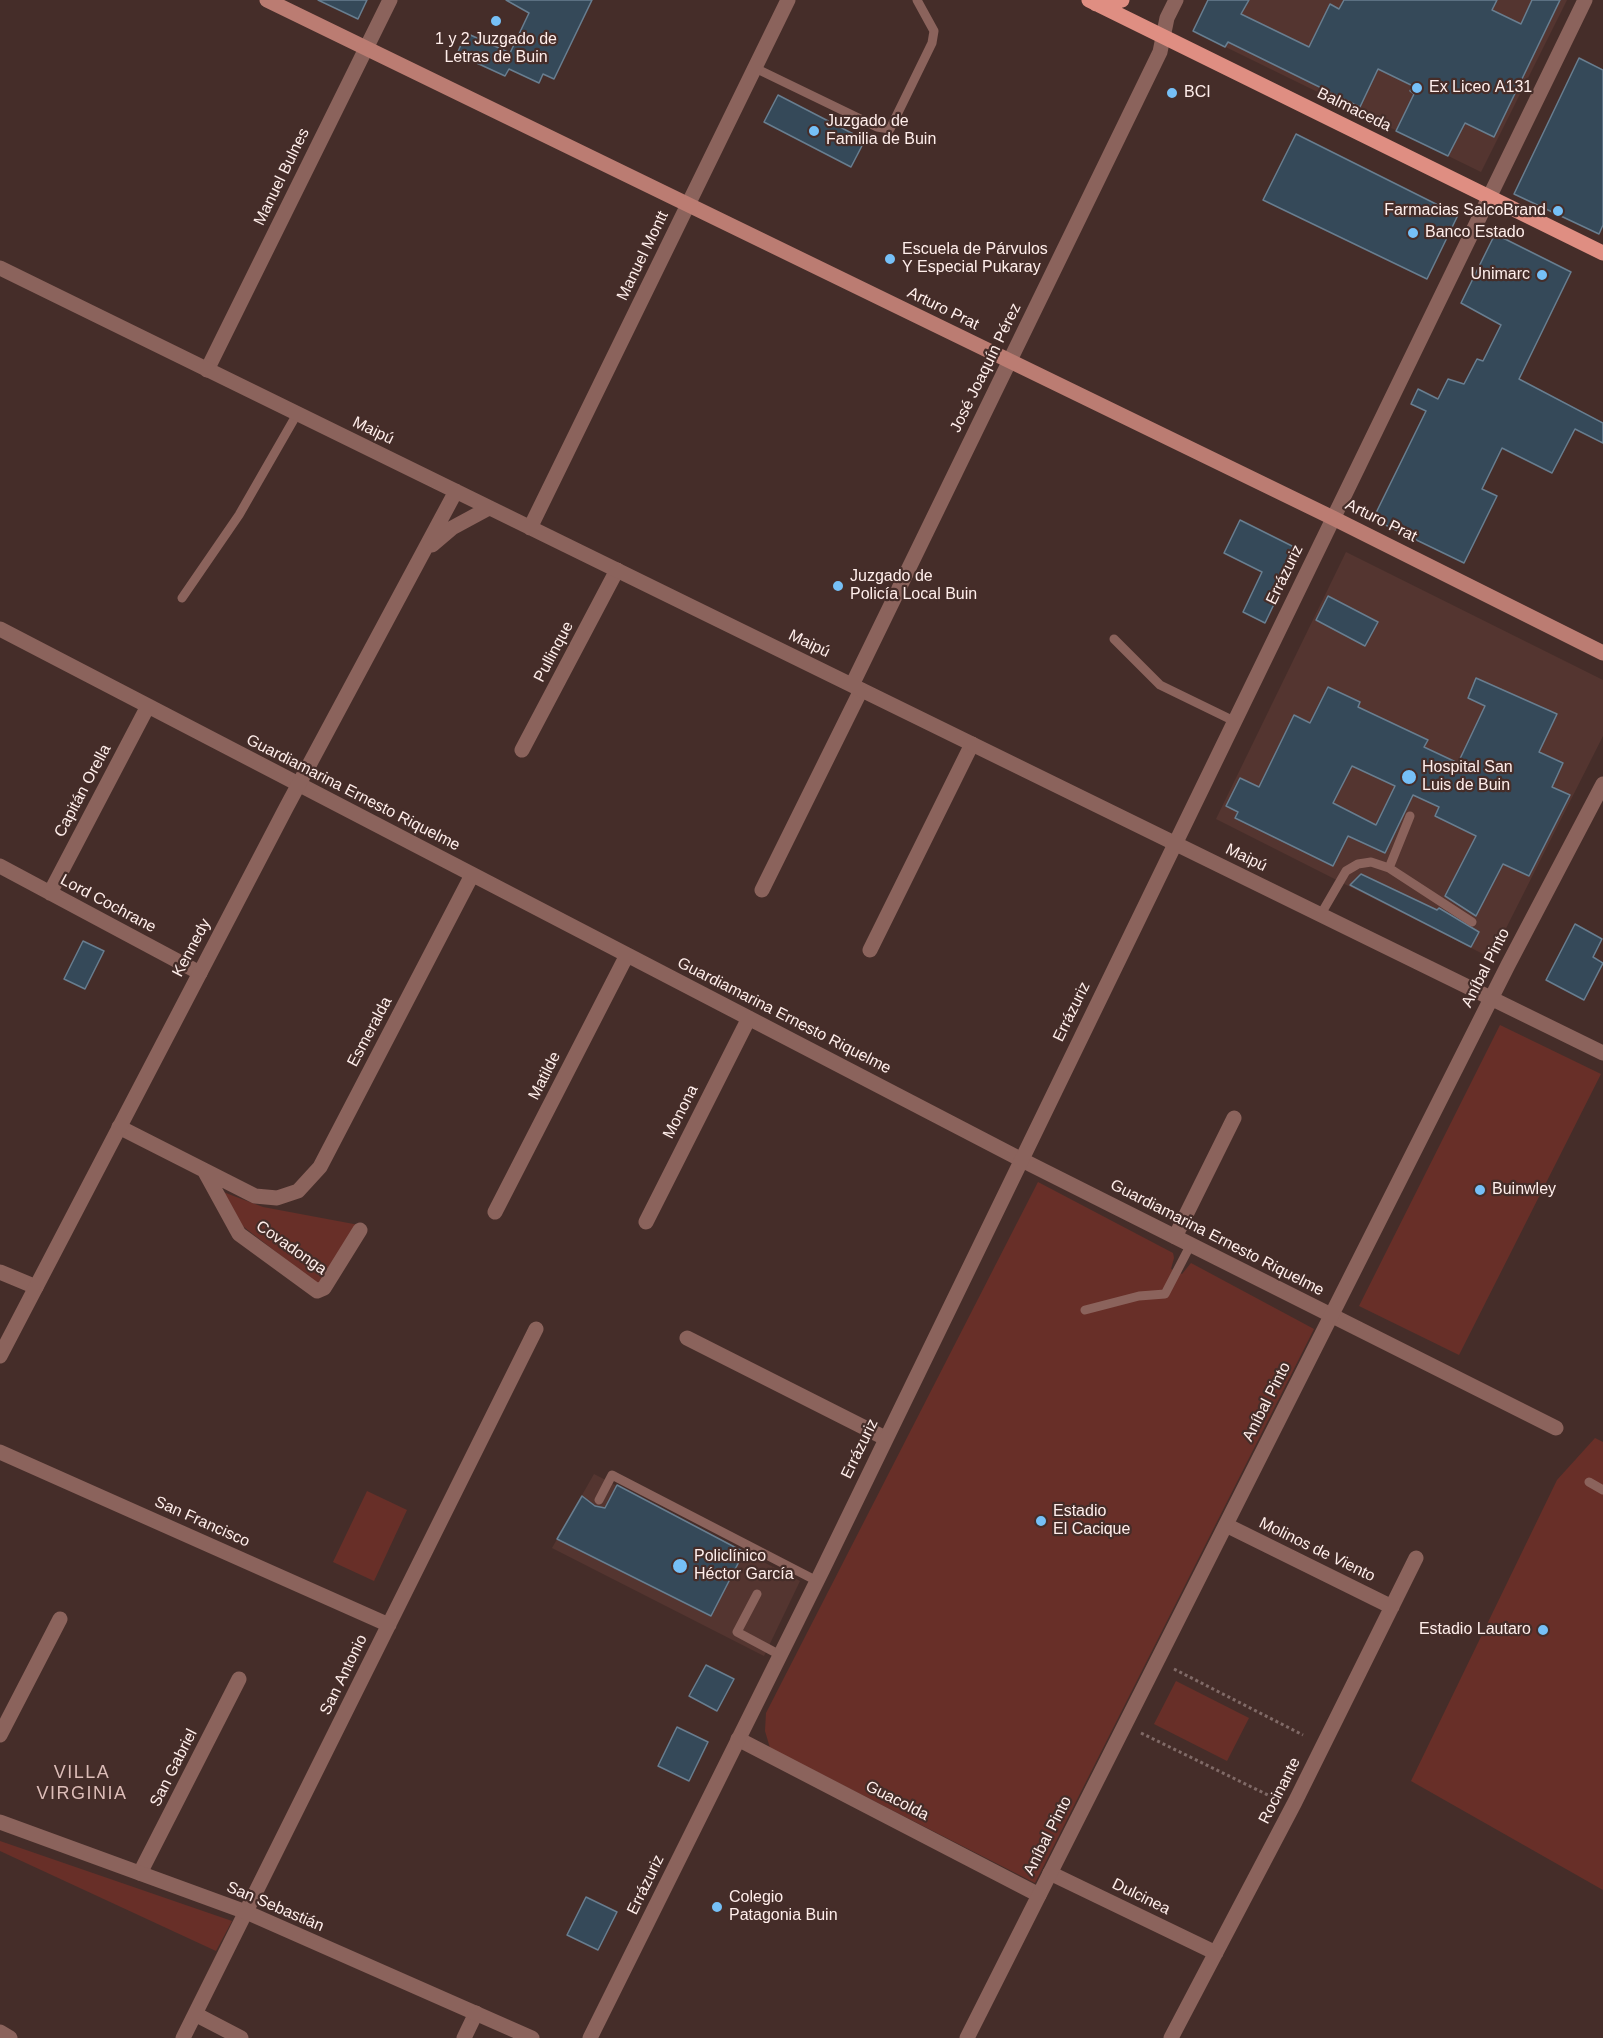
<!DOCTYPE html>
<html>
<head>
<meta charset="utf-8">
<style>
  body { margin:0 }
  canvas { display:block; background:#452d29 }
</style>
</head>
<body>
<canvas width="1603" height="2038"></canvas>
<script>
const g = document.querySelector('canvas').getContext('2d');
g.lineJoin = 'round';
function fill(path, color) {
  g.fillStyle = color;
  g.fill(path, 'evenodd');
}
function toPath(rows) {
  const path = new Path2D();
  for (const r of rows) {
    path.moveTo(r[0], r[1]);
    for (let i = 2; i < r.length; i += 2) path.lineTo(r[i], r[i + 1]);
  }
  return path;
}
function trace(path, color, width, dash) {
  g.strokeStyle = color;
  g.lineWidth = width;
  g.lineCap = dash ? 'butt' : 'round';
  g.setLineDash(dash || []);
  g.stroke(path);
}
function label(font, color, halo, rows, align = 'center') {
  g.font = font + ' Arial,sans-serif';
  g.lineWidth = 4.5;
  g.setLineDash([]);
  g.textBaseline = 'middle';
  g.strokeStyle = halo;
  g.fillStyle = color;
  for (const [text, x, y, turn = 0] of rows) {
    g.save();
    g.translate(x, y);
    g.rotate((+turn || 0) * Math.PI / 180);
    g.textAlign = isNaN(turn) ? turn : align;
    if (halo) g.strokeText(text, 0, 0);
    g.fillText(text, 0, 0);
    g.restore();
  }
}
fill(toPath([
  [1208,0,1567,0,1481,172,1193,31],
  [1346,552,1603,680,1603,736,1491,958,1216,819],
  [594,1474,800,1581,764,1656,552,1548]
]), '#543530');
fill(toPath([
  [1500,1025,1601,1074,1459,1355,1359,1306],
  [1038,1182,1173,1253,1174,1258,1171,1269,1182,1274,1191,1263,1314,1329,1035,1883,770,1748,765,1731,766,1713],
  [223,1192,263,1207,359,1225,320,1286,240,1224],
  [1595,1438,1603,1442,1603,1890,1411,1781,1557,1480],
  [367,1491,407,1510,374,1581,333,1562],
  [1176,1681,1249,1718,1227,1761,1154,1724],
  [0,1841,232,1921,216,1951,0,1851]
]), '#682f28');
const building = toPath([
  [318,0,367,0,358,19,318,0],
  [506,0,592,0,554,79,543,74,539,83,509,69,505,76,457,54,466,33,510,53,529,13,506,0],
  [1208,0,1249,0,1241,14,1309,47,1330,4,1339,9,1344,0,1497,0,1492,10,1521,24,1532,0,1560,0,1494,137,1465,123,1448,156,1396,131,1414,94,1410,91,1413,86,1378,69,1360,107,1228,42,1225,47,1193,31,1208,0],
  [1579,58,1603,70,1603,225,1599,234,1514,194,1579,58],
  [778,95,865,140,851,167,764,122,778,95],
  [1296,134,1458,215,1427,279,1263,200,1296,134],
  [1495,234,1571,272,1519,379,1603,423,1603,443,1575,429,1552,473,1502,448,1482,489,1497,496,1464,563,1373,519,1426,411,1411,404,1418,389,1438,399,1448,379,1464,384,1477,359,1483,361,1501,325,1461,303,1495,234],
  [1240,520,1300,550,1265,623,1243,612,1262,572,1224,553,1240,520],
  [1328,596,1378,622,1365,646,1316,620,1328,596],
  [1476,678,1557,714,1539,752,1563,763,1552,787,1570,795,1529,876,1503,864,1476,916,1445,896,1476,836,1435,816,1439,807,1413,795,1385,853,1348,836,1333,866,1235,818,1238,812,1226,806,1240,778,1259,787,1294,715,1310,723,1328,687,1360,702,1358,707,1428,740,1424,747,1458,763,1485,706,1468,698,1476,678],
  [1352,766,1395,786,1376,825,1333,803,1352,766],
  [1361,874,1437,910,1439,908,1479,932,1471,947,1350,885,1361,874],
  [1575,924,1602,939,1593,957,1603,963,1584,1000,1546,980,1575,924],
  [83,941,104,951,85,989,64,979,83,941],
  [617,1485,744,1552,711,1616,557,1539,582,1496,595,1506,605,1508,617,1485],
  [706,1665,734,1679,717,1711,689,1696,706,1665],
  [677,1727,708,1742,689,1781,658,1766,677,1727],
  [586,1897,617,1912,598,1950,567,1935,586,1897]
]);
fill(building, '#354959');
trace(building, '#687e90', 1.5);
trace(toPath([
  [1174,1669,1303,1735],
  [1141,1733,1272,1797]
]), '#806a67', 3, [3, 3]);
trace(toPath([
  [755,68,877,127,890,129,932,43,934,31,917,0],
  [182,598,239,515,297,414],
  [1114,639,1160,685,1234,721],
  [1389,868,1410,816],
  [1321,914,1346,871,1358,864,1371,862,1389,868,1472,922],
  [1085,1310,1139,1296,1165,1294,1191,1244],
  [1589,1482,1603,1490],
  [599,1500,612,1475,817,1581],
  [757,1594,737,1632,780,1655]
]), '#8b635c', 9);
trace(toPath([
  [207,370,390,0],
  [0,629,1020,1159,1556,1428],
  [522,750,617,570],
  [0,866,200,973],
  [762,890,861,690],
  [50,893,148,706],
  [870,950,972,744],
  [119,1127,255,1196,277,1198,298,1191,320,1167,472,875],
  [205,1172,239,1234,317,1291,324,1288,360,1230],
  [495,1212,627,955],
  [646,1222,749,1018],
  [1175,1237,1234,1118],
  [0,1272,36,1287],
  [687,1338,885,1438],
  [0,1452,389,1625],
  [1226,1525,1392,1607],
  [0,1735,60,1619],
  [738,1739,1039,1895],
  [140,1873,239,1679],
  [1050,1873,1216,1953],
  [195,2014,241,2038],
  [183,2038,536,1329],
  [464,2038,476,2013],
  [1171,2038,1295,1802,1416,1558]
]), '#8b635c', 15);
trace(toPath([
  [0,268,1603,1053],
  [530,528,788,0],
  [432,545,452,528,489,508],
  [852,685,1160,52,1167,18,1176,0],
  [0,1356,286,808,456,491],
  [0,1822,246,1912,532,2038],
  [0,2032,10,2038],
  [590,2038,822,1571,1585,0],
  [967,2038,1508,965,1603,784]
]), '#8b635c', 15);
trace(toPath([
  [267,0,1333,518,1603,653]
]), '#bb7c72', 15);
trace(toPath([
  [1089,0,1603,253],
  [1096,4,1122,0]
]), '#df8e82', 15);
for (const [x, y, r, color] of [
  [496,21,6,"#76c0f7"],
  [1417,88,6,"#76c0f7"],
  [1172,93,6,"#76c0f7"],
  [814,131,6,"#76c0f7"],
  [1558,211,6,"#76c0f7"],
  [1413,233,6,"#76c0f7"],
  [890,259,6,"#76c0f7"],
  [1542,275,6,"#76c0f7"],
  [838,586,6,"#76c0f7"],
  [1409,777,8,"#76c0f7"],
  [1480,1190,6,"#76c0f7"],
  [1041,1521,6,"#76c0f7"],
  [680,1566,8,"#76c0f7"],
  [1543,1630,6,"#76c0f7"],
  [717,1907,6,"#76c0f7"]
]) {
  const dot = new Path2D();
  dot.arc(x, y, r, 0, 2 * Math.PI);
  g.fillStyle = color;
  g.fill(dot);
  trace(dot, '#452d29', 2);
}
label('16px', '#ffeeeb', '#452d29', [
  ["1 y 2 Juzgado de",496,40,"center"],
  ["Letras de Buin",496,58,"center"],
  ["Ex Liceo A131",1429,88],
  ["BCI",1184,93],
  ["Juzgado de",826,122],
  ["Familia de Buin",826,140],
  ["Farmacias SalcoBrand",1546,211,"right"],
  ["Banco Estado",1425,233],
  ["Escuela de Párvulos",902,250],
  ["Y Especial Pukaray",902,268],
  ["Unimarc",1530,275,"right"],
  ["Juzgado de",850,577],
  ["Policía Local Buin",850,595],
  ["Hospital San",1422,768],
  ["Luis de Buin",1422,786],
  ["Buinwley",1492,1190],
  ["Estadio",1053,1512],
  ["El Cacique",1053,1530],
  ["Policlínico",694,1557],
  ["Héctor García",694,1575],
  ["Estadio Lautaro",1531,1630,"right"],
  ["Colegio",729,1898],
  ["Patagonia Buin",729,1916]
], 'left');
label('16px', '#ffeeeb', '#452d29', [
  ["Balmaceda",1354,110,26],
  ["Manuel Bulnes",282,177,-64],
  ["Manuel Montt",643,256,-64],
  ["Arturo Prat",943,309,26],
  ["José Joaquín Pérez",986,368,-64],
  ["Maipú",373,431,26],
  ["Arturo Prat",1381,521,26],
  ["Errázuriz",1285,575,-64],
  ["Maipú",809,644,26],
  ["Pullinque",554,652,-62],
  ["Capitán Orella",83,791,-62],
  ["Guardiamarina Ernesto Riquelme",353,793,27],
  ["Maipú",1246,858,26],
  ["Lord Cochrane",108,904,28],
  ["Kennedy",192,948,-62],
  ["Aníbal Pinto",1486,968,-63],
  ["Errázuriz",1072,1012,-64],
  ["Guardiamarina Ernesto Riquelme",784,1016,27],
  ["Esmeralda",370,1032,-62],
  ["Matilde",545,1076,-63],
  ["Monona",681,1112,-63],
  ["Guardiamarina Ernesto Riquelme",1217,1238,27],
  ["Covadonga",291,1248,35],
  ["Aníbal Pinto",1267,1402,-63],
  ["Errázuriz",860,1449,-64],
  ["San Francisco",202,1522,24],
  ["Molinos de Viento",1317,1550,26],
  ["San Antonio",344,1675,-64],
  ["San Gabriel",174,1768,-63],
  ["Rocinante",1280,1791,-63],
  ["Guacolda",897,1801,27],
  ["Aníbal Pinto",1048,1836,-63],
  ["Errázuriz",646,1885,-64],
  ["Dulcinea",1141,1897,26],
  ["San Sebastián",275,1907,23]
]);
g.letterSpacing = '1.5px';
label('18px', '#ddbdb8', '#452d29', [
  ["VILLA",82,1773],
  ["VIRGINIA",82,1794]
]);
g.letterSpacing = '0px';
</script>
</body>
</html>
